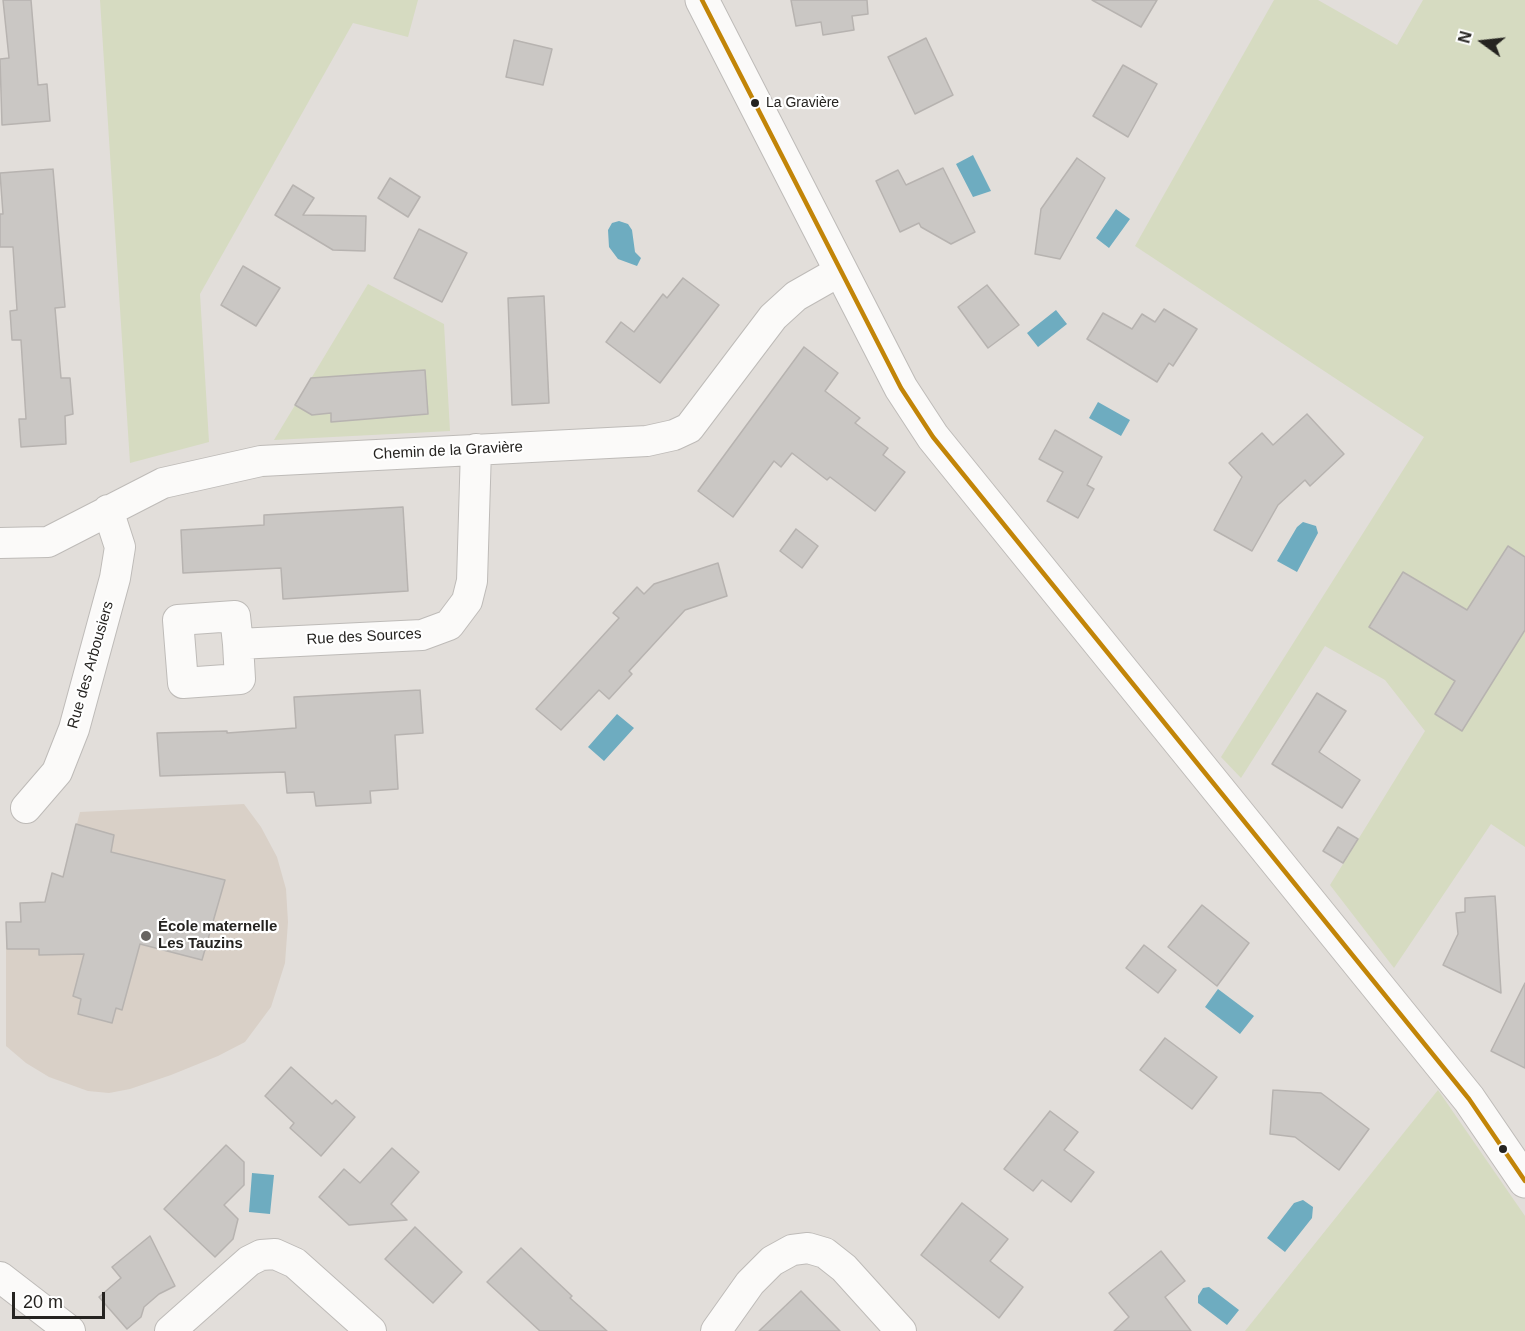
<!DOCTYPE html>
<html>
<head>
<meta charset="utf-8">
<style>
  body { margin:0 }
  #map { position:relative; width:1525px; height:1331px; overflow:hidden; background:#e2deda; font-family:Arial,sans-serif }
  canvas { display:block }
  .north { position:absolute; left:1453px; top:12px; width:60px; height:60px; -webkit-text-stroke:4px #fff; paint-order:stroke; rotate:285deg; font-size:16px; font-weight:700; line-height:24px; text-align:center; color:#252320 }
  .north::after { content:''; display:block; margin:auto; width:21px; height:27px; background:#252320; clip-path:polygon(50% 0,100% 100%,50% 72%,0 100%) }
  .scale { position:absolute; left:12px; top:1292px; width:93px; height:27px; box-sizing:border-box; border:3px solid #252320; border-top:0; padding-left:8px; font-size:18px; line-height:21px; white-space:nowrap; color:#252320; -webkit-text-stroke:4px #fff; paint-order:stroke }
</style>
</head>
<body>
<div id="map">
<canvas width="1525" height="1331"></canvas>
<div class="north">N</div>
<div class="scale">20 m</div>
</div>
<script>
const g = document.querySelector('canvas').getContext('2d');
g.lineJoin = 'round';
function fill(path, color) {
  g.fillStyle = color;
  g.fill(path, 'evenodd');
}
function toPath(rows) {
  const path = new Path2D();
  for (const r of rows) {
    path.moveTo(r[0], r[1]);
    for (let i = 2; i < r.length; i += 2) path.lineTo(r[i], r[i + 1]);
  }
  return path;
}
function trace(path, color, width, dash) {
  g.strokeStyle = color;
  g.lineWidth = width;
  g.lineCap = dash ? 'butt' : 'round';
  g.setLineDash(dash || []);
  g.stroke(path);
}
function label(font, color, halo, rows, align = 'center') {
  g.font = font + ' Arial,sans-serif';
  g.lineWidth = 4.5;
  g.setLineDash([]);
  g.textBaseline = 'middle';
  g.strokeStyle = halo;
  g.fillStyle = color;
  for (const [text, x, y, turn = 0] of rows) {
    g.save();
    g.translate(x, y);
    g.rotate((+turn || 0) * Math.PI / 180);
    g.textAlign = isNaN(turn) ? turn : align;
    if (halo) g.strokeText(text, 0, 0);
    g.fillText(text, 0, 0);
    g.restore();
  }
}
fill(toPath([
  [244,804,261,827,277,857,286,889,288,922,285,963,271,1007,245,1042,218,1056,171,1075,130,1089,109,1093,88,1091,49,1077,26,1063,6,1046,6,922,20,922,20,903,45,902,52,873,63,877,80,812]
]), '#d9d0c7');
fill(toPath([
  [100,0,418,0,408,37,353,23,200,294,209,442,130,463],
  [1274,0,1318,0,1397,45,1423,0,1525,0,1525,847,1491,824,1394,968,1330,885,1425,731,1385,680,1325,646,1241,778,1221,757,1424,437,1135,246],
  [368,284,444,324,450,431,274,440],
  [1438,1090,1525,1216,1525,1331,1245,1331]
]), '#d6dbc1');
fill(toPath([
  [973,155,991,191,973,197,956,164],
  [1116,209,1130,219,1109,248,1096,238],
  [619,221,628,224,632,230,635,252,641,258,637,266,618,259,609,247,608,230,612,223],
  [1056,310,1067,324,1038,347,1027,333],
  [1098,402,1130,420,1121,436,1089,418],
  [1303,522,1316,526,1318,533,1297,572,1277,561,1297,527],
  [617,714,634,728,604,761,588,747],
  [1218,989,1254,1016,1240,1034,1205,1007],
  [252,1173,274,1175,270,1214,249,1212],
  [1303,1200,1313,1207,1312,1218,1285,1252,1267,1238,1294,1203],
  [1209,1287,1239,1310,1227,1325,1198,1303,1198,1296,1203,1288]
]), '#6eacc0');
const building = toPath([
  [3,0,31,0,38,85,47,84,50,121,2,125,0,59,9,58,3,0],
  [791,0,867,0,868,14,852,16,854,30,823,35,821,22,796,26,791,0],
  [1092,0,1157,0,1141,27,1092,0],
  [926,38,953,95,915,114,888,57,926,38],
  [514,40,552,49,543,85,506,77,514,40],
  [1123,65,1157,84,1128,137,1093,116,1123,65],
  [1077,158,1105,178,1060,259,1035,254,1041,209,1077,158],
  [943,168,975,232,951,244,921,227,919,223,900,232,876,181,898,170,906,185,943,168],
  [53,169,65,307,55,308,61,378,70,378,73,414,65,416,66,444,21,447,19,419,26,419,21,340,12,340,10,311,17,310,13,247,0,247,0,214,3,214,0,173,53,169],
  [390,178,420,197,408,217,378,198,390,178],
  [293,185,314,198,303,215,366,216,365,251,333,250,275,215,293,185],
  [419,229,467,253,442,302,394,278,419,229],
  [243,266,280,288,256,326,221,305,243,266],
  [683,278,719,305,660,383,606,342,621,322,634,332,663,294,667,298,683,278],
  [987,285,1019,325,988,348,958,307,987,285],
  [544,296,549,403,512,405,508,298,544,296],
  [1164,309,1197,329,1173,366,1169,363,1157,382,1087,339,1103,313,1132,329,1142,314,1155,322,1164,309],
  [804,347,838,373,825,391,860,418,855,423,888,448,883,455,905,472,875,511,830,477,827,480,792,453,781,467,774,461,733,517,698,491,804,347],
  [425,370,428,414,331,422,331,413,312,415,295,405,311,378,425,370],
  [1307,414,1344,454,1310,486,1305,480,1278,505,1252,551,1214,530,1242,477,1229,463,1262,433,1273,445,1307,414],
  [1055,430,1102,457,1087,485,1094,489,1078,518,1047,501,1063,472,1039,459,1055,430],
  [403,507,408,591,283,599,281,568,183,573,181,530,264,525,264,515,403,507],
  [796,529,818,546,802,568,780,551,796,529],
  [1508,546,1525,557,1525,630,1462,731,1435,714,1455,681,1369,627,1403,572,1467,610,1508,546],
  [718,563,727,596,685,610,629,671,632,674,609,699,599,690,561,730,536,709,619,618,613,613,637,587,644,594,654,584,718,563],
  [420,690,423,733,395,735,398,789,370,791,371,803,316,806,314,792,287,793,285,772,160,776,157,733,227,731,227,733,296,728,294,697,420,690],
  [1317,693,1346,711,1319,752,1360,780,1342,808,1272,764,1317,693],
  [76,824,114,835,111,852,225,880,202,960,140,944,122,1010,116,1008,112,1023,78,1014,81,999,73,996,84,954,39,955,39,949,7,949,6,922,21,922,20,903,45,902,52,873,63,877,76,824],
  [1338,827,1358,839,1343,863,1323,851,1338,827],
  [1495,896,1496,910,1501,993,1443,965,1458,934,1456,913,1465,912,1465,898,1495,896],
  [1202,905,1249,943,1217,986,1168,947,1202,905],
  [1144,945,1176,970,1158,993,1126,968,1144,945],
  [1525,983,1525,1068,1491,1051,1525,983],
  [1165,1038,1217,1077,1192,1109,1140,1070,1165,1038],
  [291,1067,332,1104,336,1100,355,1117,321,1156,290,1128,294,1123,265,1096,291,1067],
  [1273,1090,1321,1093,1369,1129,1339,1170,1295,1137,1270,1134,1273,1090],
  [1050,1111,1078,1132,1064,1150,1094,1172,1071,1202,1042,1180,1033,1191,1004,1169,1050,1111],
  [226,1145,244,1162,244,1185,224,1205,238,1219,233,1239,215,1257,164,1209,226,1145],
  [392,1148,419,1172,391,1204,407,1220,349,1225,319,1197,344,1169,360,1183,392,1148],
  [962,1203,1008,1239,990,1261,1023,1287,999,1318,921,1255,962,1203],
  [415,1227,462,1272,433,1303,385,1259,415,1227],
  [150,1236,175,1286,159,1294,144,1307,141,1317,127,1329,99,1297,121,1278,112,1267,150,1236],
  [521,1248,572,1296,570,1298,607,1331,540,1331,487,1282,521,1248],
  [1161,1251,1185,1281,1165,1297,1191,1331,1114,1331,1129,1317,1109,1293,1161,1251],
  [801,1291,840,1331,759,1331,801,1291]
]);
fill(building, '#cac7c4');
trace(building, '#b7b3b0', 1.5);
const street = toPath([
  [0,543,48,542,163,483,261,461,647,441,674,435,689,428,773,317,796,296,840,271],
  [238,644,240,679,183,683,178,620,235,616,238,644,422,635,449,625,467,601,472,581,476,449],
  [26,808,57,772,74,729,115,578,120,547,108,510],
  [0,1277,70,1331],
  [170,1331,249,1261,261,1255,275,1254,295,1263,371,1331],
  [716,1331,750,1283,772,1261,792,1250,808,1248,825,1253,844,1268,901,1331]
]);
const secondary = toPath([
  [702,0,901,388,933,437,1469,1099,1525,1181]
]);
trace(street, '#bebbb8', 32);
trace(secondary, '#bebbb8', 35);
trace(street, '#fbfaf9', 30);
trace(secondary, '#fbfaf9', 33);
trace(toPath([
  [702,0,901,388,933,437,1469,1099,1525,1181]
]), '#c28508', 4.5);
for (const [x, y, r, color] of [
  [755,103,5,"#252320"],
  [146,936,6,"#676461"],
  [1503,1149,5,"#252320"]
]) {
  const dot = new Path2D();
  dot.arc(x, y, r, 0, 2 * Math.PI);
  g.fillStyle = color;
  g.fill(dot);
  trace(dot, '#fff', 2);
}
label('14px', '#252320', '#fff', [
  ["La Gravière",766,103]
], 'left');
label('15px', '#252320', '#fff', [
  ["Chemin de la Gravière",448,451,-3],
  ["Rue des Sources",364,637,-3],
  ["Rue des Arbousiers",91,665,-74]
]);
label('bold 15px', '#252320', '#fff', [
  ["École maternelle",158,927],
  ["Les Tauzins",158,944]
], 'left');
</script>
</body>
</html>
